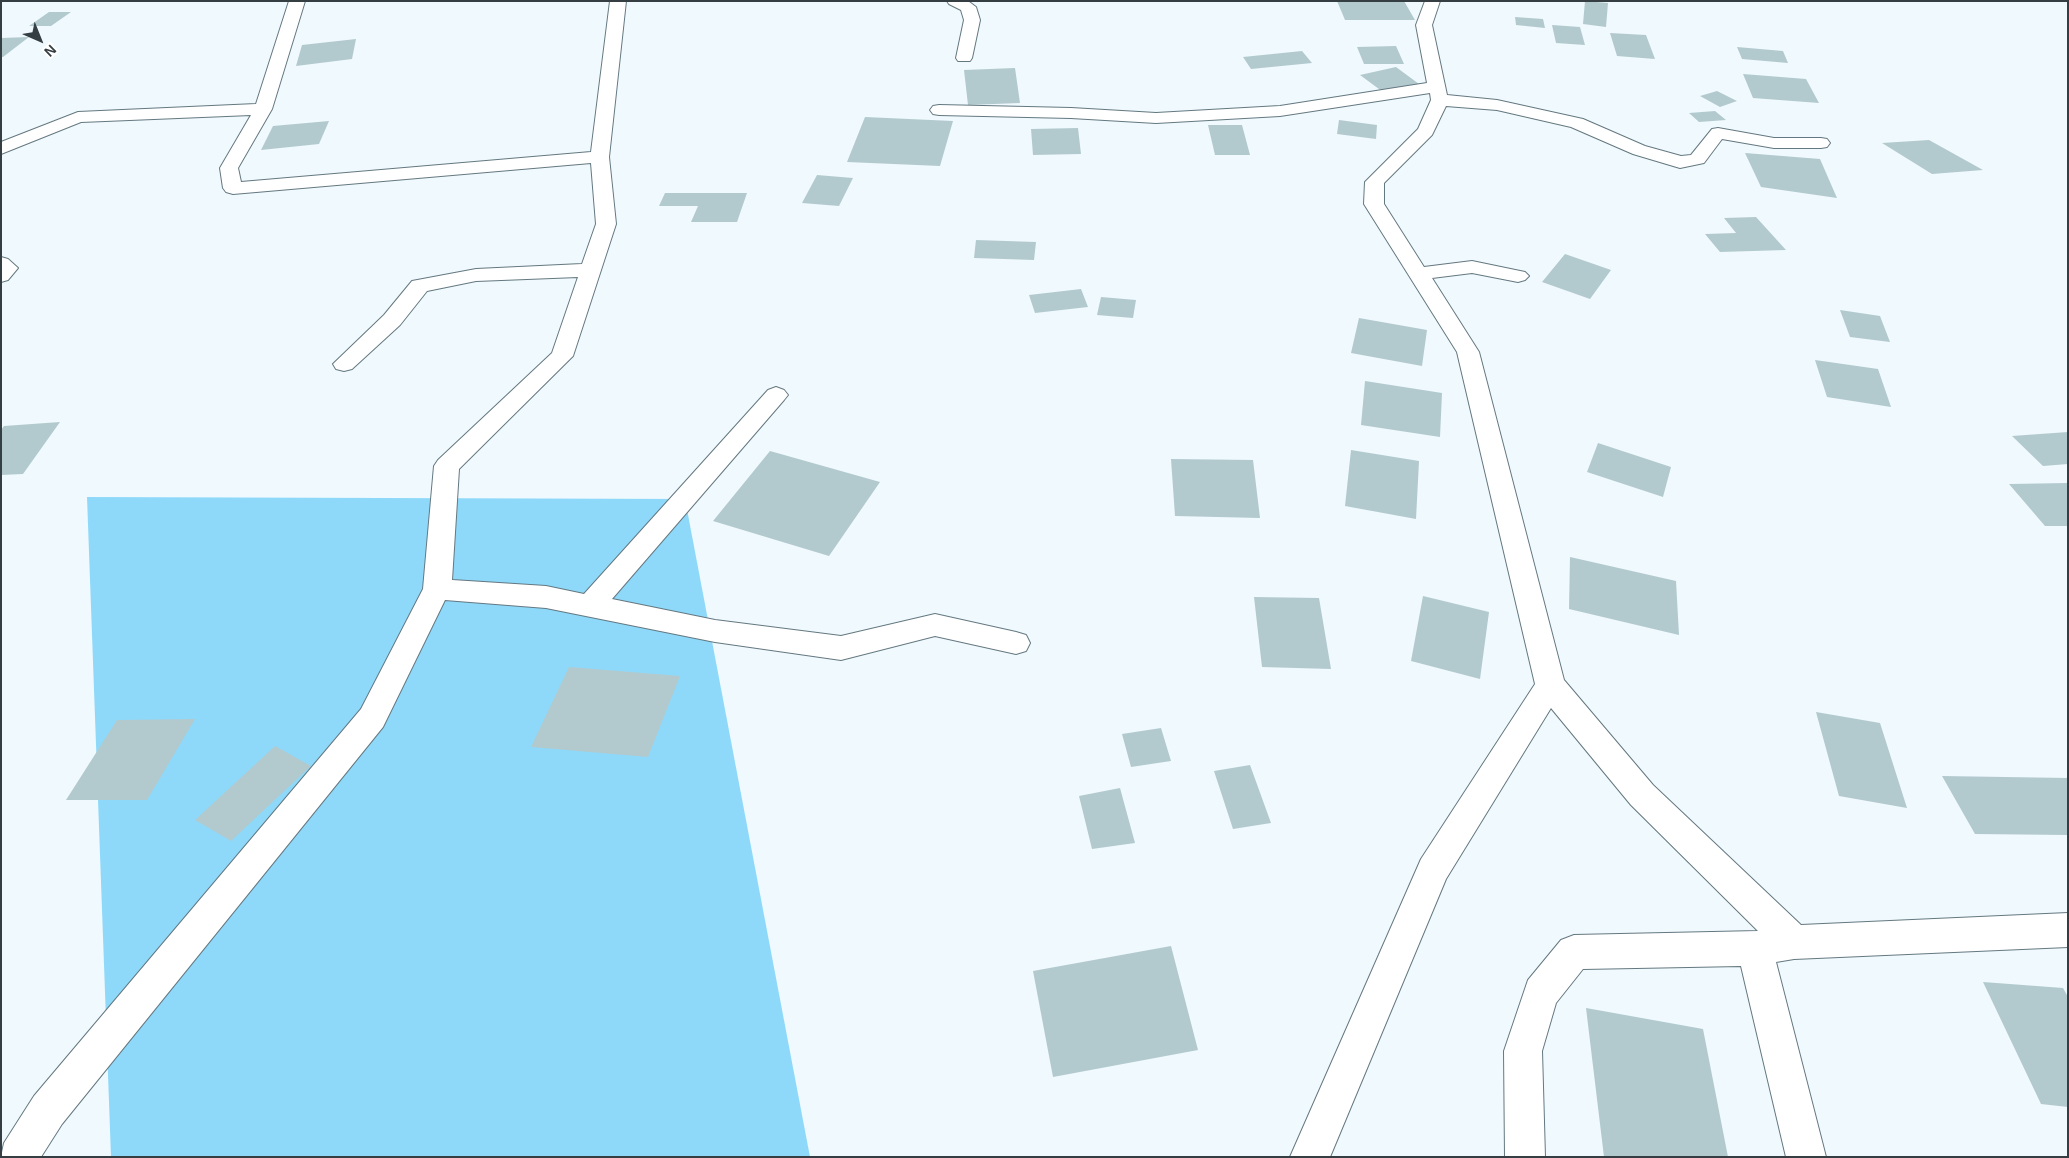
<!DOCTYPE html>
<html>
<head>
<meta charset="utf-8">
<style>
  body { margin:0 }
  #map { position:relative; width:2069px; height:1158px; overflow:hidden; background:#f0f9fd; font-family:Helvetica,sans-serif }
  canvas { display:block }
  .frame { position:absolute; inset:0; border:2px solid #353e42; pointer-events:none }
  .north { position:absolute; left:15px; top:15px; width:50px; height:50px; -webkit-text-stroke:4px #fff; paint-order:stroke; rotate:136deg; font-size:14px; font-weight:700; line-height:20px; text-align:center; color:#353e42 }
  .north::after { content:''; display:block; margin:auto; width:18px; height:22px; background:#353e42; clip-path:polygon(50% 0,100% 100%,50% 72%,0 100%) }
</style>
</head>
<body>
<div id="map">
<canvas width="2069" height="1158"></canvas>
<div class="frame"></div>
<div class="north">N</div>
</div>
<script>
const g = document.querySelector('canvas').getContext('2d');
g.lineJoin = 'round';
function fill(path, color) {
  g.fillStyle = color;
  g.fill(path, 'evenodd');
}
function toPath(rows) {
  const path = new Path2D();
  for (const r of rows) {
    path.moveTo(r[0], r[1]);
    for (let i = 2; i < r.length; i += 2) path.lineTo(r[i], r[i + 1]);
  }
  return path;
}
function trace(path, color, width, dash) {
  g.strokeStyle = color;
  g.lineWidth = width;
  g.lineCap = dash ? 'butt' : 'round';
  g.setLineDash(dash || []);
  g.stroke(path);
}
fill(toPath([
  [87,497,685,499,810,1157,111,1157]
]), '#8ed9fa');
fill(toPath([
  [1337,1,1404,1,1415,20,1345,20],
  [1585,1,1608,3,1606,27,1583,24],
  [49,12,71,12,51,26,29,26],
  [1515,17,1543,19,1545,28,1516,25],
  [1552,25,1580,27,1585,45,1556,43],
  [1610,33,1646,35,1655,59,1617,56],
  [29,37,3,57,1,57,1,38],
  [356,39,352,59,296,66,302,45],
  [1396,46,1404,64,1364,64,1357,47],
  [1737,47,1783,51,1788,63,1742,59],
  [1302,51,1312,63,1251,69,1243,57],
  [1396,67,1419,84,1383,92,1360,75],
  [1015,68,1020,103,968,105,964,70],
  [1743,74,1806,79,1819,103,1753,98],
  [1717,91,1737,101,1720,107,1700,96],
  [1715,111,1726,120,1699,122,1689,113],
  [865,117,953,121,940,166,847,162],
  [1339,120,1377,125,1376,139,1337,134],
  [329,121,319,144,261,150,273,126],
  [1208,125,1242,125,1250,155,1215,155],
  [1078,128,1081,154,1033,155,1031,129],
  [1929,140,1983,170,1932,174,1882,143],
  [1745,153,1820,159,1837,198,1761,187],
  [817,175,853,178,839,206,802,203],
  [665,193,747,193,737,222,691,222,698,206,659,206],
  [1756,217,1786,250,1720,252,1705,234,1736,233,1724,218],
  [976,240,1036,242,1034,260,974,258],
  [1565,254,1611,270,1590,299,1542,282],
  [1081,289,1088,307,1035,313,1029,295],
  [1101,297,1136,300,1133,318,1097,315],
  [1840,310,1880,316,1890,342,1850,337],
  [1359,318,1427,330,1422,366,1351,353],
  [1815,360,1878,369,1891,407,1827,397],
  [1365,381,1442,393,1440,437,1361,425],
  [60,422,23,474,1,475,1,430,4,426],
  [2068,432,2068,464,2043,466,2012,436],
  [1598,443,1671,467,1663,497,1587,472],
  [1351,450,1419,461,1416,519,1345,506],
  [770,451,880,482,829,556,713,521],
  [1171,459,1253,460,1260,518,1175,516],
  [2068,483,2068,526,2045,526,2009,484],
  [1570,557,1676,581,1679,635,1569,609],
  [1423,596,1489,612,1480,679,1411,661],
  [1254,597,1319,598,1331,669,1262,667],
  [569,667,680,676,648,757,531,747],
  [1816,712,1880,723,1907,808,1839,796],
  [195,719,147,800,66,800,117,720],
  [1161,728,1171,761,1131,767,1122,734],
  [275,746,311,766,231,841,195,820],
  [1250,765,1271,823,1233,829,1214,771],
  [1942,776,2068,778,2068,835,1975,834],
  [1120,788,1135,843,1092,849,1079,796],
  [1171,946,1198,1050,1053,1077,1033,971],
  [1983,982,2063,988,2068,997,2068,1107,2041,1104],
  [1586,1008,1703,1029,1728,1157,1604,1157]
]), '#b2cace');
const minor = toPath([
  [289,1,305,1,272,109,238,168,241,182,591,152,610,1,626,1,609,157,616,224,573,356,459,469,452,580,546,586,584,594,768,390,776,387,784,390,788,395,784,400,612,599,715,620,841,636,935,614,1016,632,1026,635,1030,643,1026,651,1016,654,935,636,841,660,715,642,546,608,445,600,383,727,62,1124,41,1157,1,1157,4,1143,34,1096,361,709,423,589,434,466,438,460,552,353,578,277,476,281,427,291,400,325,352,369,344,371,336,369,333,364,384,315,412,281,476,269,582,264,596,224,591,163,233,194,226,192,223,188,220,168,251,115,81,122,1,154,1,142,78,112,256,104,289,1],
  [947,1,968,1,976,7,980,20,972,58,970,61,958,61,956,58,964,20,961,10,949,4,947,1],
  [1425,1,1440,1,1432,25,1447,95,1497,100,1583,119,1645,146,1681,156,1691,155,1712,129,1718,128,1774,138,1821,138,1827,139,1830,143,1827,147,1821,148,1774,148,1722,139,1704,163,1680,168,1633,154,1571,127,1497,110,1446,106,1432,135,1384,183,1384,204,1424,267,1472,261,1525,272,1529,276,1525,280,1518,282,1472,273,1432,278,1479,352,1564,680,1653,785,1801,925,2068,913,2068,947,1794,959,1776,962,1826,1157,1786,1157,1741,966,1583,969,1556,1003,1542,1051,1545,1157,1505,1157,1504,1051,1528,980,1561,940,1574,935,1758,931,1631,805,1551,708,1446,879,1330,1157,1290,1157,1421,859,1535,684,1457,352,1364,204,1365,182,1418,129,1431,100,1430,93,1280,116,1156,123,1071,118,939,115,933,114,930,110,933,106,939,105,1071,108,1156,113,1280,106,1427,83,1416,25,1425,1],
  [1,257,8,259,18,268,8,280,1,282,1,257]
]);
trace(minor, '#647881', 2);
fill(minor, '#fff');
</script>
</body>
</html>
